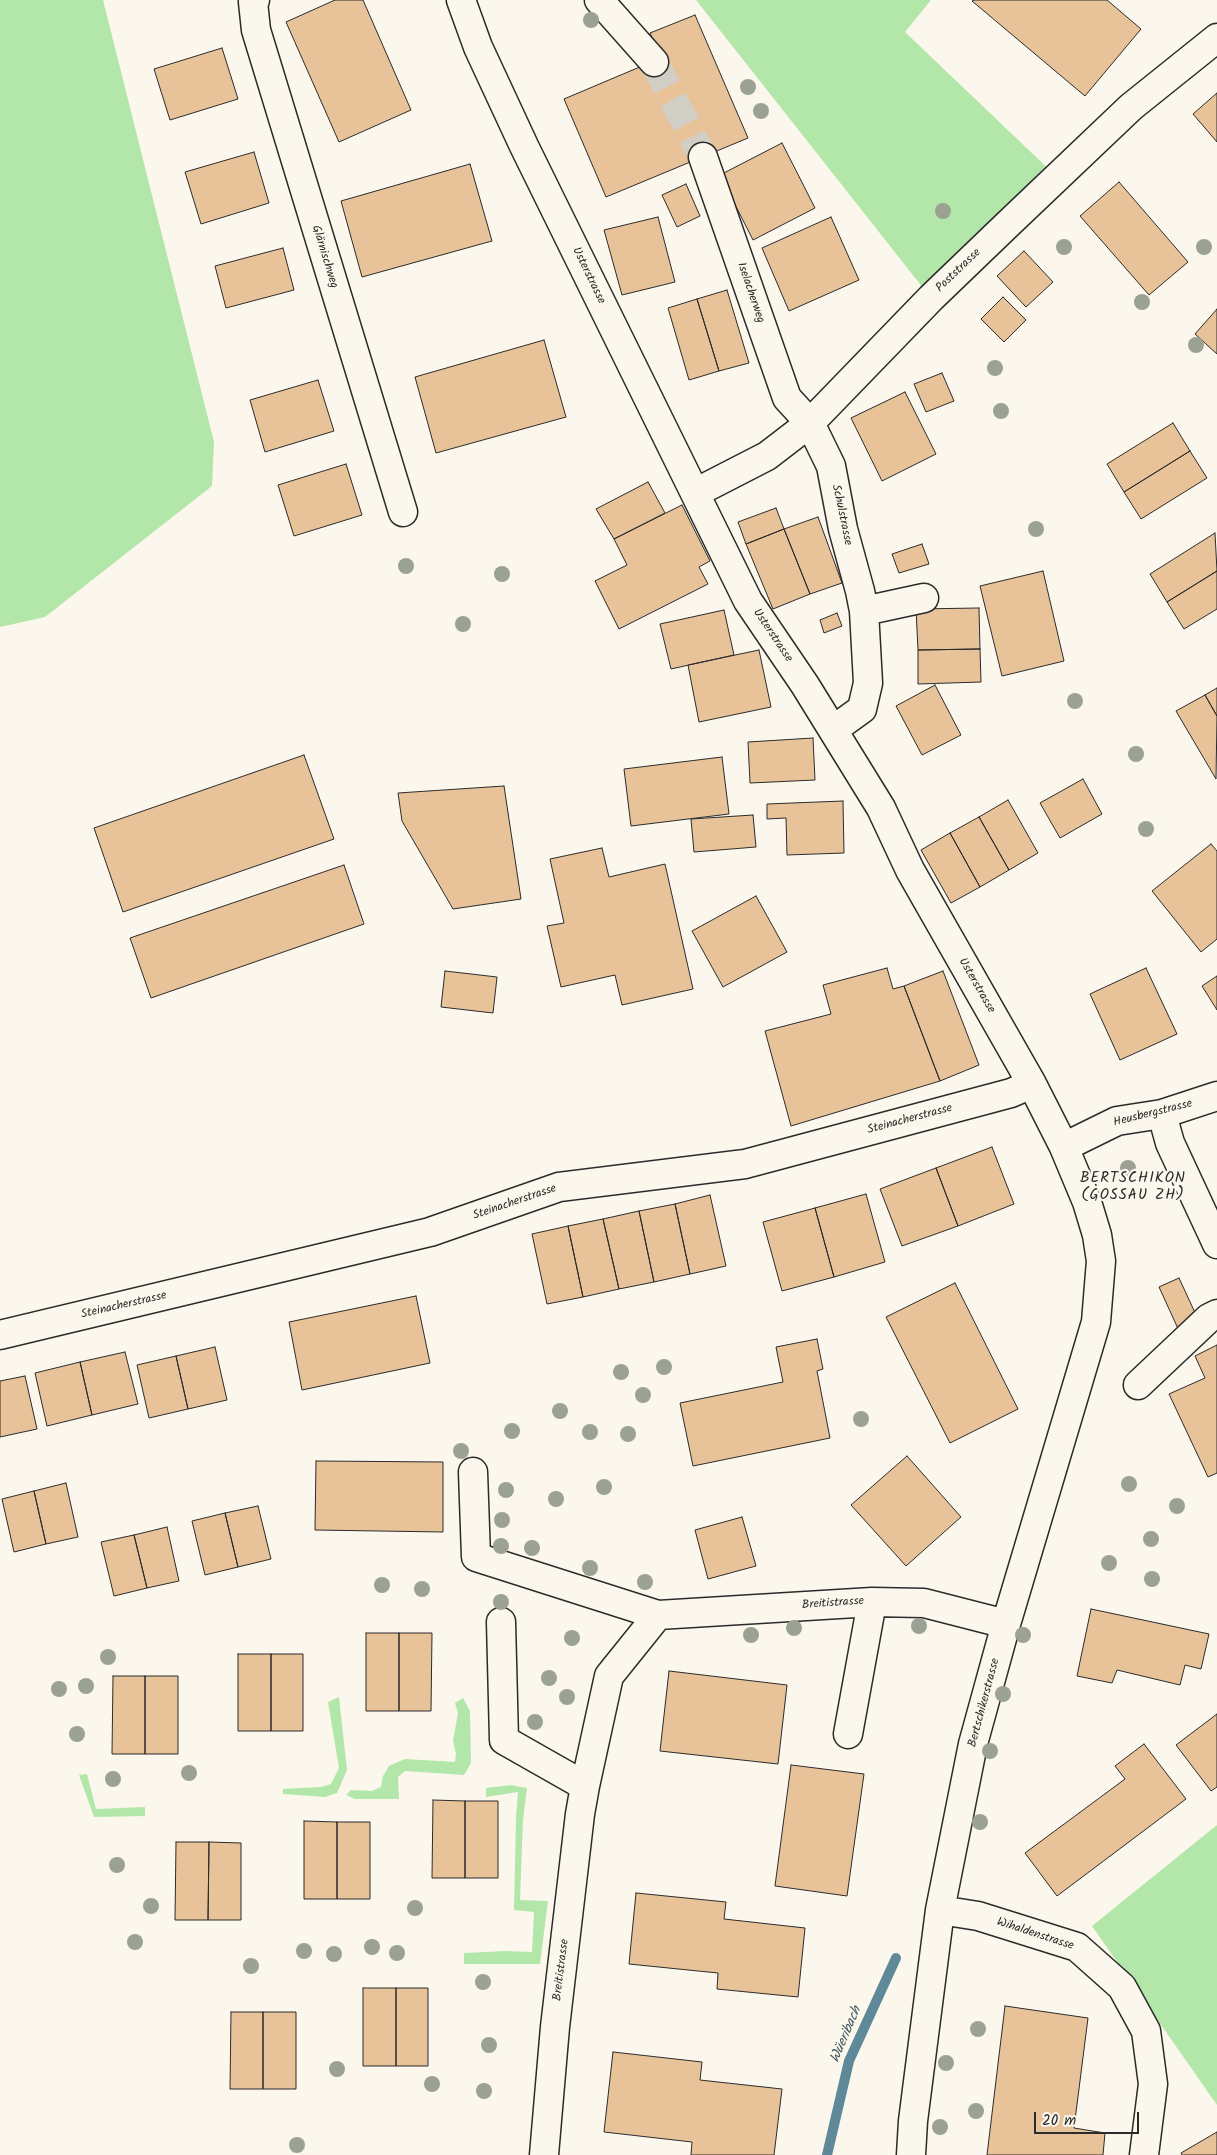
<!DOCTYPE html>
<html>
<head>
<meta charset="utf-8">
<style>
  body { margin:0 }
  #map { position:relative; width:1217px; height:2155px; overflow:hidden; background:#fbf7ec; font-family:Kalam,sans-serif }
  canvas { display:block }
  .scale { position:absolute; left:1034px; top:2112px; width:105px; height:22px; box-sizing:border-box; border:2px solid #2b2b2b; border-top:0; padding-left:6px; font-size:15px; line-height:18px; white-space:nowrap; color:#2b2b2b; -webkit-text-stroke:4px #fbf7ec; paint-order:stroke }
</style>
</head>
<body>
<div id="map">
<canvas width="1217" height="2155"></canvas>
<div class="scale">20 m</div>
</div>
<script>
const g = document.querySelector('canvas').getContext('2d');
g.lineJoin = 'round';
function fill(path, color) {
  g.fillStyle = color;
  g.fill(path, 'evenodd');
}
function toPath(rows) {
  const path = new Path2D();
  for (const r of rows) {
    path.moveTo(r[0], r[1]);
    for (let i = 2; i < r.length; i += 2) path.lineTo(r[i], r[i + 1]);
  }
  return path;
}
function trace(path, color, width, dash) {
  g.strokeStyle = color;
  g.lineWidth = width;
  g.lineCap = dash ? 'butt' : 'round';
  g.setLineDash(dash || []);
  g.stroke(path);
}
function label(font, color, halo, rows, align = 'center') {
  g.font = font + ' Kalam,sans-serif';
  g.lineWidth = 4.5;
  g.setLineDash([]);
  g.textBaseline = 'middle';
  g.strokeStyle = halo;
  g.fillStyle = color;
  for (const [text, x, y, turn = 0] of rows) {
    g.save();
    g.translate(x, y);
    g.rotate((+turn || 0) * Math.PI / 180);
    g.textAlign = isNaN(turn) ? turn : align;
    if (halo) g.strokeText(text, 0, 0);
    g.fillText(text, 0, 0);
    g.restore();
  }
}
fill(toPath([
  [0,0,103,0,214,442,212,486,45,617,0,627],
  [696,0,931,0,905,32,1057,177,931,298],
  [339,1697,347,1770,337,1793,325,1797,283,1794,283,1789,321,1787,331,1784,339,1768,328,1702],
  [463,1698,470,1711,471,1763,464,1775,405,1771,398,1777,399,1799,355,1799,346,1795,351,1790,372,1791,381,1787,383,1776,389,1766,405,1759,455,1762,456,1754,453,1741,458,1713,455,1703],
  [87,1774,96,1809,145,1807,145,1816,94,1817,79,1775],
  [511,1785,527,1788,523,1820,520,1900,548,1901,540,1964,464,1964,464,1953,506,1951,532,1952,534,1912,514,1910,516,1817,518,1792,486,1797,486,1788],
  [1217,1825,1217,2105,1092,1926]
]), '#b3e7a9');
trace(toPath([
  [827,2155,849,2061,896,1958]
]), '#5f8899', 10);
const building = toPath([
  [335,0,363,0,411,110,339,142,286,22,335,0],
  [974,0,1107,0,1141,29,1085,96,972,1,974,0],
  [695,15,748,138,606,197,564,99,661,58,650,33,695,15],
  [222,48,238,99,170,120,154,69,222,48],
  [1217,93,1217,142,1193,114,1217,93],
  [782,143,815,208,753,240,720,175,782,143],
  [254,152,269,203,201,224,185,172,254,152],
  [470,164,492,241,362,277,341,201,470,164],
  [1119,182,1188,262,1149,295,1080,216,1119,182],
  [686,184,700,216,677,227,662,195,686,184],
  [658,217,675,282,622,295,604,230,658,217],
  [831,217,859,280,789,311,762,248,831,217],
  [283,248,294,290,226,308,215,266,283,248],
  [1024,251,1053,282,1026,307,997,276,1024,251],
  [727,290,749,363,719,371,697,299,727,290],
  [1003,297,1026,320,1004,342,981,319,1003,297],
  [697,299,719,371,689,380,668,308,697,299],
  [1217,309,1217,354,1195,334,1217,309],
  [544,340,566,417,436,453,415,377,544,340],
  [942,373,954,401,926,412,914,384,942,373],
  [318,380,334,431,265,452,250,400,318,380],
  [905,392,936,454,882,481,851,418,905,392],
  [1173,423,1190,451,1124,492,1107,464,1173,423],
  [1190,451,1207,478,1141,519,1124,492,1190,451],
  [346,464,362,515,294,536,278,485,346,464],
  [648,482,665,513,614,539,596,509,648,482],
  [682,505,710,561,699,567,708,584,619,629,595,581,627,565,614,539,682,505],
  [776,508,784,529,746,544,738,522,776,508],
  [818,517,842,583,810,594,784,529,818,517],
  [784,529,810,594,773,609,746,544,784,529],
  [1215,533,1217,571,1167,602,1150,574,1215,533],
  [922,544,929,564,899,573,892,554,922,544],
  [1043,571,1064,661,1002,676,980,586,1043,571],
  [1217,571,1217,609,1184,629,1167,602,1217,571],
  [979,608,980,649,918,650,916,609,979,608],
  [724,610,734,655,671,669,660,624,724,610],
  [837,613,842,626,824,633,820,620,837,613],
  [980,649,981,682,918,684,918,650,980,649],
  [759,650,771,707,699,722,688,665,759,650],
  [935,685,961,735,922,755,896,706,935,685],
  [1217,688,1217,716,1205,695,1217,688],
  [1205,695,1217,716,1216,779,1176,711,1205,695],
  [813,738,815,780,750,783,748,742,813,738],
  [304,755,334,839,123,912,94,828,304,755],
  [722,757,729,814,631,826,624,769,722,757],
  [1083,779,1102,814,1060,838,1040,803,1083,779],
  [504,786,521,899,453,909,402,821,398,793,504,786],
  [1008,800,1038,853,1009,870,979,817,1008,800],
  [843,801,844,853,787,855,786,818,767,819,767,804,843,801],
  [753,815,756,847,694,852,691,819,753,815],
  [979,817,1009,870,980,887,950,833,979,817],
  [950,833,980,887,951,903,921,850,950,833],
  [1211,844,1217,851,1217,939,1201,952,1152,891,1211,844],
  [602,848,609,877,665,864,693,989,622,1005,615,975,561,987,547,926,564,923,550,859,602,848],
  [344,865,364,924,151,998,130,938,344,865],
  [756,896,787,952,723,987,692,931,756,896],
  [887,968,893,989,904,986,940,1081,791,1126,765,1031,831,1014,823,985,887,968],
  [1146,968,1177,1034,1120,1060,1090,994,1146,968],
  [445,971,497,977,493,1013,441,1007,445,971],
  [943,971,979,1065,940,1081,904,986,943,971],
  [1217,976,1217,1010,1202,986,1217,976],
  [992,1147,1014,1204,958,1226,936,1168,992,1147],
  [936,1168,958,1226,902,1246,880,1189,936,1168],
  [866,1194,885,1262,834,1277,815,1208,866,1194],
  [710,1195,726,1266,690,1274,675,1204,710,1195],
  [675,1204,690,1274,654,1282,639,1211,675,1204],
  [815,1208,834,1277,782,1291,763,1222,815,1208],
  [639,1211,654,1282,619,1289,603,1219,639,1211],
  [603,1219,619,1289,583,1297,568,1226,603,1219],
  [568,1226,583,1297,547,1304,532,1234,568,1226],
  [1179,1278,1197,1317,1180,1333,1159,1287,1179,1278],
  [955,1283,1018,1409,950,1443,886,1317,955,1283],
  [416,1296,430,1363,302,1390,289,1322,416,1296],
  [817,1339,823,1369,817,1371,830,1438,693,1466,680,1403,783,1382,776,1347,817,1339],
  [1217,1345,1217,1473,1208,1477,1169,1394,1205,1378,1195,1356,1217,1345],
  [215,1347,227,1400,188,1409,176,1356,215,1347],
  [125,1352,138,1404,92,1415,80,1362,125,1352],
  [176,1356,188,1409,149,1418,137,1365,176,1356],
  [80,1362,92,1415,47,1426,35,1373,80,1362],
  [25,1376,37,1429,0,1437,0,1381,25,1376],
  [907,1456,961,1517,906,1566,851,1505,907,1456],
  [316,1461,443,1462,443,1532,315,1530,316,1461],
  [66,1483,78,1537,46,1544,34,1491,66,1483],
  [34,1491,46,1544,14,1552,2,1499,34,1491],
  [258,1506,271,1559,238,1567,225,1513,258,1506],
  [225,1513,238,1567,205,1575,192,1521,225,1513],
  [742,1517,756,1566,708,1579,695,1530,742,1517],
  [167,1527,179,1581,147,1588,134,1535,167,1527],
  [134,1535,147,1588,114,1596,101,1542,134,1535],
  [1091,1609,1209,1634,1201,1669,1185,1665,1180,1685,1117,1670,1112,1683,1077,1676,1091,1609],
  [366,1633,399,1633,399,1711,366,1711,366,1633],
  [399,1633,432,1633,431,1711,399,1711,399,1633],
  [238,1654,271,1654,271,1731,238,1731,238,1654],
  [271,1654,303,1654,303,1731,271,1731,271,1654],
  [669,1671,787,1685,778,1764,660,1751,669,1671],
  [113,1676,145,1676,145,1754,112,1754,113,1676],
  [145,1676,178,1676,178,1754,145,1754,145,1676],
  [1217,1714,1217,1787,1211,1791,1176,1745,1217,1714],
  [1144,1744,1186,1799,1057,1896,1025,1853,1125,1779,1115,1766,1144,1744],
  [791,1765,864,1774,847,1896,775,1886,791,1765],
  [433,1800,465,1801,465,1878,432,1878,433,1800],
  [465,1801,498,1801,498,1878,465,1878,465,1801],
  [304,1821,337,1822,337,1899,304,1899,304,1821],
  [337,1822,370,1822,370,1899,337,1899,337,1822],
  [176,1842,209,1842,208,1920,175,1920,176,1842],
  [209,1842,241,1843,241,1920,208,1920,209,1842],
  [636,1893,726,1902,724,1919,805,1928,798,1997,717,1989,718,1973,629,1964,636,1893],
  [363,1988,396,1988,396,2066,363,2066,363,1988],
  [396,1988,428,1988,428,2066,396,2066,396,1988],
  [1005,2006,1088,2018,1074,2128,1105,2133,1103,2155,987,2155,1005,2006],
  [231,2012,263,2012,263,2089,230,2089,231,2012],
  [263,2012,296,2012,296,2089,263,2089,263,2012],
  [613,2052,702,2062,700,2080,782,2089,774,2155,691,2155,692,2142,604,2132,613,2052],
  [1217,2132,1217,2155,1182,2155,1181,2153,1217,2132]
]);
fill(building, '#e8c399');
trace(building, '#2b2b2b', 1);
trace(toPath([
  [654,62,703,157]
]), '#d1cec5', 28, [28, 14]);
const minor = toPath([
  [255,0,253,2,256,30,403,512],
  [461,0,478,47,524,146,748,601,805,685,881,808,910,870,1032,1084,1064,1147,1087,1202,1097,1235,1101,1261,1096,1322,1006,1624,973,1744,940,1910,913,2121,911,2155],
  [599,0,654,62],
  [703,157,787,398,810,423,831,466,843,529,860,591,864,611,868,683,862,709,833,730],
  [695,493,767,456,810,423,931,298,1008,224,1131,107,1217,38],
  [864,611,924,598],
  [1162,1114,1170,1143,1217,1244],
  [1064,1147,1117,1121,1162,1114,1217,1096],
  [0,1335,430,1232,559,1187,745,1164,1011,1093,1032,1084],
  [1138,1385,1209,1318,1217,1314],
  [473,1472,476,1557,658,1615],
  [501,1622,504,1740,585,1786],
  [848,1734,872,1602],
  [940,1910,978,1916,1077,1947,1122,1987,1146,2031,1153,2084,1144,2155],
  [544,2155,555,2027,580,1814,585,1786,609,1676,658,1615,872,1602,924,1603,1006,1624]
]);
trace(minor, '#2b2b2b', 31);
trace(minor, '#fbf7ec', 28);
g.fillStyle = '#9ba193';
for (const [x, y] of [
  [591,20],
  [748,87],
  [761,111],
  [943,211],
  [1064,247],
  [1204,247],
  [1142,302],
  [1196,345],
  [995,368],
  [1001,411],
  [1036,529],
  [406,566],
  [502,574],
  [463,624],
  [1075,701],
  [1136,754],
  [1146,829],
  [1128,1168],
  [664,1367],
  [621,1372],
  [643,1395],
  [560,1411],
  [861,1419],
  [512,1431],
  [590,1432],
  [628,1434],
  [461,1451],
  [1129,1484],
  [604,1487],
  [506,1490],
  [556,1499],
  [1177,1506],
  [502,1520],
  [1151,1539],
  [501,1546],
  [532,1548],
  [1109,1563],
  [590,1568],
  [1152,1579],
  [645,1582],
  [382,1585],
  [422,1589],
  [501,1602],
  [919,1626],
  [794,1628],
  [751,1635],
  [1023,1635],
  [572,1638],
  [108,1657],
  [549,1678],
  [86,1686],
  [59,1689],
  [1003,1694],
  [567,1697],
  [535,1722],
  [77,1734],
  [990,1751],
  [189,1773],
  [113,1779],
  [980,1822],
  [117,1865],
  [151,1906],
  [415,1908],
  [135,1942],
  [372,1947],
  [304,1951],
  [397,1953],
  [334,1954],
  [251,1966],
  [483,1982],
  [978,2029],
  [489,2045],
  [946,2063],
  [337,2069],
  [432,2084],
  [484,2091],
  [976,2111],
  [940,2127],
  [297,2145]
]) {
  g.beginPath();
  g.arc(x, y, 8, 0, 2 * Math.PI);
  g.fill();
}
label('12px', '#2b2b2b', '#fbf7ec', [
  ["Glärnischweg",324,257,73],
  ["Poststrasse",959,271,-44],
  ["Usterstrasse",588,276,64],
  ["Iselacherweg",750,293,71],
  ["Schulstrasse",841,515,78],
  ["Usterstrasse",772,636,56],
  ["Usterstrasse",976,986,60],
  ["Heusbergstrasse",1153,1114,-14],
  ["Steinacherstrasse",910,1120,-15],
  ["Steinacherstrasse",515,1203,-19],
  ["Steinacherstrasse",124,1306,-13],
  ["Breitistrasse",833,1604,-4],
  ["Bertschikerstrasse",985,1703,-75],
  ["Wihaldenstrasse",1035,1935,18],
  ["Breitistrasse",562,1970,-83]
]);
label('italic 14px', '#455a62', '#fbf7ec', [
  ["Wüeribach",847,2035,-67]
]);
g.letterSpacing = '1px';
label('15px', '#2b2b2b', '#fbf7ec', [
  ["BERTSCHIKON",1133,1179],
  ["(GOSSAU ZH)",1133,1196]
]);
g.letterSpacing = '0px';
</script>
</body>
</html>
